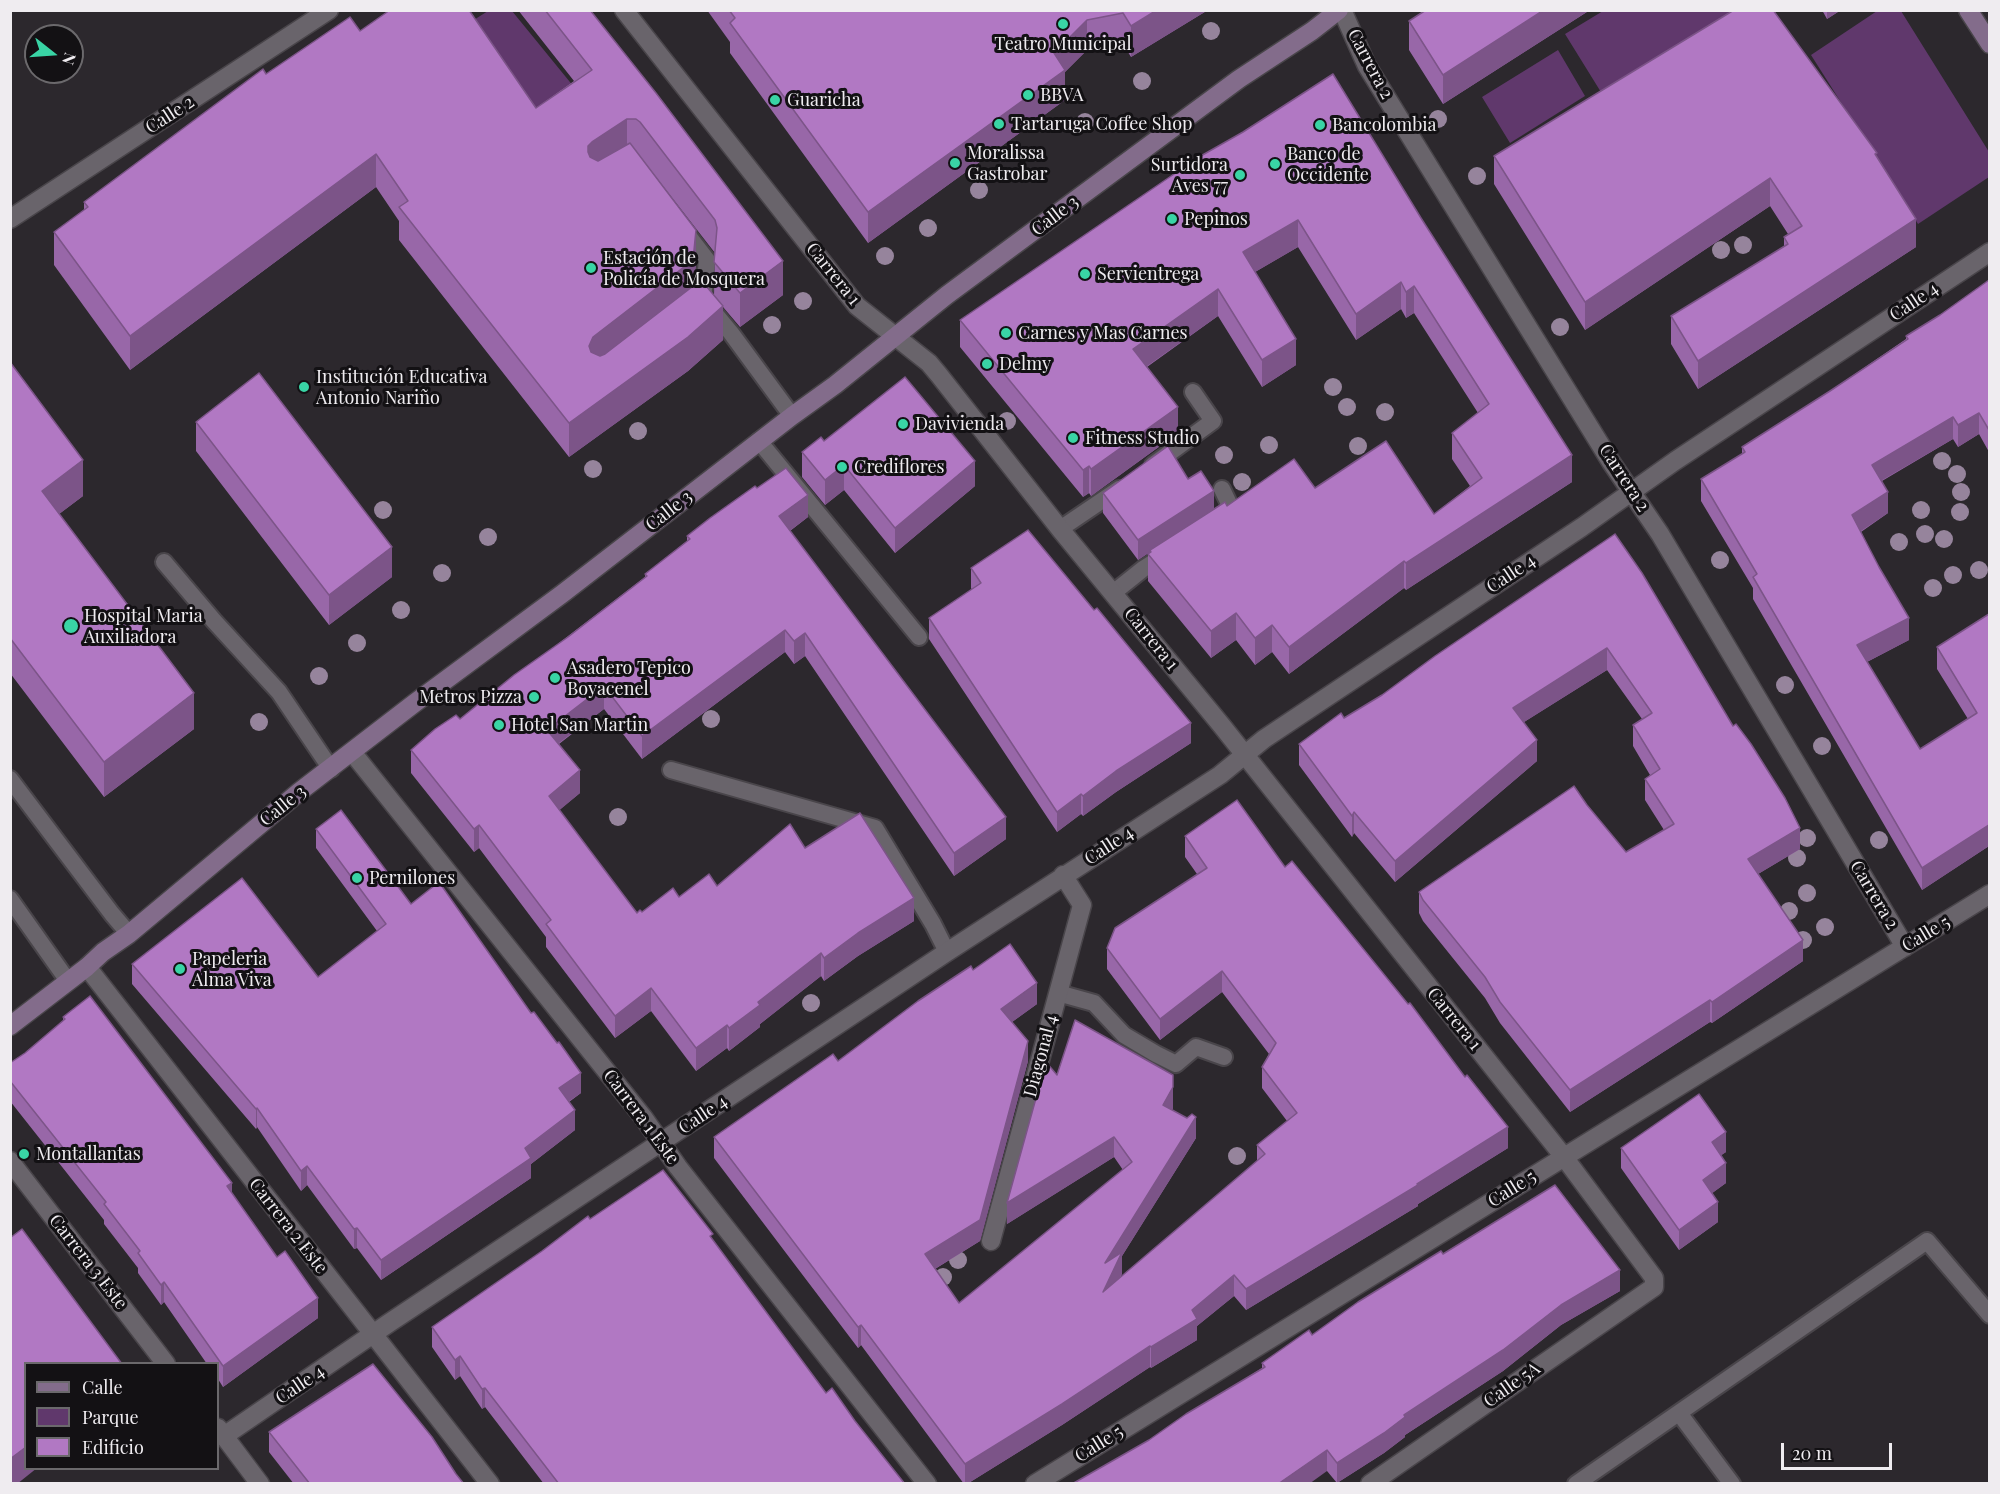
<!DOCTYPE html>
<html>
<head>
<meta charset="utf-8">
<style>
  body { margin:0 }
  #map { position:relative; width:2000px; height:1494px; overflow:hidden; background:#2c282d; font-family:"Playfair Display",serif }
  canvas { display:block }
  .frame { position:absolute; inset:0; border:12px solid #efecf0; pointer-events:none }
  .legend { position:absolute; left:24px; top:1362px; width:195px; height:108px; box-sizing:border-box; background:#131114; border:2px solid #6b696c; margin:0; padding:8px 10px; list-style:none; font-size:18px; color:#efecf0 }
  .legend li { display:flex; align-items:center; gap:12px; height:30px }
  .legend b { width:30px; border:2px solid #6b696c }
  .north { position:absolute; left:24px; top:24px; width:60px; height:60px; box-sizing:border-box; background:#131114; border:2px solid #6b696c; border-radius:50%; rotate:107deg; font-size:16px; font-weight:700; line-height:24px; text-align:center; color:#efecf0 }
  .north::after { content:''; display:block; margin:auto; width:21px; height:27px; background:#39d4a5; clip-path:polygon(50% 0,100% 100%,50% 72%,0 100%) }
  .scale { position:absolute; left:1781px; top:1443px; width:111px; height:27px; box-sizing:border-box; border:3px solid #efecf0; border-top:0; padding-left:8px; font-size:18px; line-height:21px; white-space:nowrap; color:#efecf0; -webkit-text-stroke:4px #131114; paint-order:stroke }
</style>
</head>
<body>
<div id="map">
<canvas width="2000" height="1494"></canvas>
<div class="frame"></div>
<ul class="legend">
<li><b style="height:8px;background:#836c8b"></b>Calle</li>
<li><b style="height:16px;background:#60386c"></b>Parque</li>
<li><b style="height:16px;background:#b178c3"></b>Edificio</li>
</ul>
<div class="north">N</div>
<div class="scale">20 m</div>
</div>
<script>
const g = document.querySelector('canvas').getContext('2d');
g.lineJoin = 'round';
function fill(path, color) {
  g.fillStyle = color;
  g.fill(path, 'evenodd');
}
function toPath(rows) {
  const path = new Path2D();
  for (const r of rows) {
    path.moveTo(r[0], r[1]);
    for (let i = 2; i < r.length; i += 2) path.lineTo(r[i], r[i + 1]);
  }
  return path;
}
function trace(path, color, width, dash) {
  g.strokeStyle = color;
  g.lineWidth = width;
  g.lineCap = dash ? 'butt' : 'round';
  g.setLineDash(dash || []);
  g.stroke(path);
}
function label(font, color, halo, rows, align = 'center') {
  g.font = font + ' "Playfair Display",serif';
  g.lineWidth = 6;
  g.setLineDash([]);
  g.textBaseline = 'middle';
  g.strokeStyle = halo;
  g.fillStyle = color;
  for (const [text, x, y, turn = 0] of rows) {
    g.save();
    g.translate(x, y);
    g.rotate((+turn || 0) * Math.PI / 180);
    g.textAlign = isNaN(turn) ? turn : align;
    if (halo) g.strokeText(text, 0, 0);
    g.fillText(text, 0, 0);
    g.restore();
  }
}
fill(toPath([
  [1727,10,1731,16,1604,97,1565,34,1603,11],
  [488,11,512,11,574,87,526,123,461,28],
  [1877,11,1901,11,1989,152,1989,177,1918,224,1811,55],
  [1558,50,1585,96,1510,143,1482,97]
]), '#60386c');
const lane = toPath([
  [684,230,707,260,703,299,731,333,792,416],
  [759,441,919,637],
  [1153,465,1213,421,1193,392],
  [1222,489,1233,512,1222,518],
  [1060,529,1119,489],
  [164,562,214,621,279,692,331,769],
  [1113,593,1143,569,1165,555],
  [671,770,875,828,933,924,947,952],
  [10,779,112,914,129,934],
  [10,899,68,981],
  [1058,993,1094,1003,1124,1035,1156,1054,1176,1064,1196,1047,1224,1057],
  [1679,1413,1732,1484],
  [1576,1484,1927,1241,1990,1315]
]);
const street = toPath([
  [624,10,857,306,929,363,939,375,1060,529,1222,726,1564,1157,1654,1278,1654,1287,1370,1484],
  [1342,10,1367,66,1611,462,1660,534,1905,947],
  [10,219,329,10],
  [352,752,643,1117,678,1167,927,1484],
  [87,967,490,1484],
  [10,1161,166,1364],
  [991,1241,1082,905,1063,875],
  [218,1428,260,1484],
  [224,1436,389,1323,947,952,1220,775,1264,739,1582,527,1675,461,1990,252],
  [1035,1484,1990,894]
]);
const secondary = toPath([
  [1968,10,1990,44],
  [10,1026,87,967,103,952,129,934,299,792,416,702,562,594,792,416,835,385,947,295,1239,79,1312,31,1339,10]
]);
trace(lane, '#49454a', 20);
trace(street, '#49454a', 21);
trace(secondary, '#49454a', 21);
trace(lane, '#69646b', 16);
trace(street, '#69646b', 18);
trace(secondary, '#836c8b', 18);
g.fillStyle = '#96849c';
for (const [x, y] of [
  [1211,31],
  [1142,81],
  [1438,119],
  [1085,122],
  [1477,176],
  [979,190],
  [928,228],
  [1743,245],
  [1721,250],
  [885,256],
  [803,301],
  [772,325],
  [1560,327],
  [1333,387],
  [1347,407],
  [1385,412],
  [1007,421],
  [638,431],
  [1269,445],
  [1358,446],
  [1224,455],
  [1942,461],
  [593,469],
  [1957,474],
  [1242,482],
  [1961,492],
  [383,510],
  [1921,510],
  [1960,512],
  [1925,534],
  [488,537],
  [1944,539],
  [1899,542],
  [1720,560],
  [1979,570],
  [442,573],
  [1953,575],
  [1933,588],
  [401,610],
  [357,643],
  [319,676],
  [1785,685],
  [711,719],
  [259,722],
  [1822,746],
  [618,817],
  [1807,838],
  [1879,840],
  [1797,858],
  [1807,893],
  [1789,911],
  [1825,927],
  [1803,940],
  [811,1003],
  [1237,1156],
  [958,1260],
  [943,1277]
]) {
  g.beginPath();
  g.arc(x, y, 9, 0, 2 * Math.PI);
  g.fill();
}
fill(toPath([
  [518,10,590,10,783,295,740,327,723,307,723,340,688,371,569,457,399,240,399,221,376,187,130,370,54,265,54,232,84,210,84,202,266,74,360,31,536,108,574,81],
  [638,154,715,253,714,295,694,286,696,263],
  [707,10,1208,10,1131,57,1123,44,1087,50,1065,72,1065,100,868,243,730,53,730,42],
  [1426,10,1590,10,1443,104,1409,50,1409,21],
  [1822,10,1841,10,1827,19],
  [1333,74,1572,482,1406,590,1404,588,1289,674,1272,652,1255,665,1236,640,1211,658,1148,581,1148,554,1150,552,1138,560,1103,513,1103,493,1188,479,1214,510,1227,506,1315,488,1434,514,1470,486,1452,459,1452,433,1478,413,1414,313,1406,318,1401,309,1356,340,1298,247,1255,272,1296,365,1262,387,1218,316,1147,367,1178,433,1091,496,1089,493,1083,497,960,347,960,320,1243,132],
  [1494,156,1877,157,1916,247,1698,389,1671,344,1671,316,1784,247,1784,237,1788,234,1770,206,1585,330,1494,184],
  [1989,280,1989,452,1979,434,1958,447,1953,439,1882,481,1888,513,1861,532,1909,640,1867,662,1920,749,1968,719,1937,669,1937,647,1989,614,1989,846,1922,890,1753,599,1753,588,1701,501,1701,479,1742,454,1742,447,1830,391,1906,339,1906,336,1940,315],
  [10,362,83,496,59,514,194,729,104,797,10,673],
  [196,422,392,577,329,625,196,451],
  [824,441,975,486,895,553,844,490,825,505,802,477,802,452],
  [757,488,808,517,790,531,1006,839,954,876,805,656,794,664,785,652,642,759,604,709,559,744,580,793,559,810,637,913,642,912,679,897,717,886,805,848,914,921,858,956,824,981,821,976,760,1024,760,1027,729,1051,727,1048,696,1071,651,1011,615,1038,546,947,546,937,479,848,474,852,411,773,411,750,460,719,645,577,645,574,687,541,687,536],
  [1615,534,1800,849,1758,874,1803,961,1712,1023,1710,1022,1570,1112,1500,1023,1485,998,1423,921,1419,913,1419,892,1587,805,1626,852,1664,830,1645,800,1645,779,1650,775,1633,746,1633,725,1642,719,1607,670,1524,722,1537,761,1395,882,1354,833,1352,837,1299,765,1299,744,1344,718,1382,695],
  [971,568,1191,743,1116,792,1083,816,1081,814,1057,832,929,639,929,618,972,590,971,588],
  [316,829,411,904,581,1093,569,1102,575,1130,531,1164,531,1178,381,1280,357,1248,354,1249,307,1185,301,1191,257,1127,256,1129,132,984,132,964,318,977,377,931,316,848],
  [1185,836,1285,867,1508,1148,1418,1204,1418,1206,1246,1310,1234,1296,1197,1326,1197,1340,1151,1368,1150,1367,1062,1425,967,1484,964,1484,861,1345,858,1348,714,1158,714,1137,838,1061,973,970,1037,1004,1012,1022,1028,1061,980,1241,935,1269,959,1303,1123,1170,1114,1157,1007,1224,1057,1075,1173,1108,1172,1110,1196,1138,1122,1256,1122,1273,1121,1277,1257,1161,1257,1145,1287,1121,1262,1088,1262,1067,1269,1054,1222,992,1160,1040,1107,969,1107,948,1197,874,1185,857],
  [63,1017,232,1193,318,1318,223,1387,218,1379,218,1364,207,1364,164,1302,161,1305,138,1273,138,1268,104,1224,104,1220,10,1101,10,1063,25,1053,63,1021],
  [1621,1148,1726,1152,1721,1155,1726,1183,1712,1193,1718,1222,1679,1250,1621,1168],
  [590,1219,713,1240,826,1393,855,1421,905,1484,544,1484,485,1407,482,1409,460,1376,455,1380,432,1347,432,1327],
  [1443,1254,1620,1291,1561,1325,1503,1371,1405,1435,1405,1437,1384,1453,1337,1483,1327,1471,1149,1440,1262,1368,1262,1363,1312,1335],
  [269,1432,456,1474,464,1484,294,1484,269,1452]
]), '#9867a8');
fill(toPath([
  [1157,10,1208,10,1131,57,1131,26],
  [1544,10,1590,10,1443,104,1443,75],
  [1827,10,1841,10,1827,19],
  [1087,20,1087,50,1065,72,1065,100,868,243,868,212,1054,53],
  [627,119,627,153,588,185,588,146,592,142],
  [376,154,376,187,130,370,130,336],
  [1770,178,1770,206,1585,330,1585,302],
  [1916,219,1916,247,1698,389,1698,361],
  [1298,220,1298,247,1243,279,1243,252],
  [696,230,696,263,693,293,593,371,589,346,593,337],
  [783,261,783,295,740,327,740,293],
  [1401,282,1401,309,1356,340,1356,314],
  [1414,286,1414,313,1406,318,1406,292],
  [1218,289,1218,316,1133,376,1133,349],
  [723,306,723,340,688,371,569,457,569,423],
  [1296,339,1296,365,1262,387,1262,360],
  [1178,407,1178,433,1091,496,1091,469],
  [1979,413,1979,434,1958,447,1958,425],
  [1953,417,1953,439,1872,486,1872,465],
  [1572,455,1572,482,1406,590,1406,563],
  [83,460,83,496,42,527,42,491],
  [975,461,975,486,895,553,895,528],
  [844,465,844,490,825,505,825,480],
  [1089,466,1089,493,1083,497,1083,470],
  [1214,491,1214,512,1150,550,1150,552,1138,560,1138,540],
  [1888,492,1888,513,1852,537,1852,515],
  [808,495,808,517,779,539,779,516],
  [392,547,392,577,329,625,329,595],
  [1404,561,1404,588,1289,674,1289,647],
  [1236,613,1236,640,1211,658,1211,631],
  [1909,618,1909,640,1857,667,1857,645],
  [1272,625,1272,652,1255,665,1255,638],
  [785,630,785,652,642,759,642,736],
  [805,633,805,656,794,664,794,641],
  [1607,648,1607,670,1513,729,1513,708],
  [604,686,604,709,547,752,547,730],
  [194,693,194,729,104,797,104,762],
  [1191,723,1191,743,1116,792,1083,816,1083,796,1116,771],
  [1537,740,1537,761,1395,882,1395,861],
  [580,770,580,793,549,819,549,796],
  [1081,794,1081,814,1057,832,1057,812],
  [1354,812,1354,833,1352,837,1352,816],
  [1006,817,1006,839,954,876,954,853],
  [479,825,479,848,474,852,474,829],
  [1989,825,1989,846,1922,890,1922,868],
  [1800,828,1800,849,1748,880,1748,859],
  [914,898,914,921,858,956,824,981,824,958,858,933],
  [1803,940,1803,961,1712,1023,1712,1002],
  [821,953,821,976,760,1024,760,1027,729,1051,729,1028,758,1002],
  [1222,971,1222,992,1160,1040,1160,1019],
  [1037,983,1037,1004,1001,1030,1001,1009],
  [651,988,651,1011,615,1038,615,1016],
  [1710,1000,1710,1022,1570,1112,1570,1090],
  [727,1025,727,1048,696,1071,696,1048],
  [1028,1041,1028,1061,980,1241,925,1275,925,1254],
  [581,1073,581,1093,559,1108,559,1088],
  [1173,1087,1173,1108,1163,1125,1163,1105],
  [257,1108,257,1127,256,1129,256,1109],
  [575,1110,575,1130,531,1164,531,1178,381,1280,381,1260],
  [1196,1117,1196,1138,1122,1256,1122,1273,1103,1312,1105,1263],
  [1508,1127,1508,1148,1418,1204,1418,1206,1246,1310,1246,1289],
  [1726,1132,1726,1152,1712,1162,1712,1142],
  [1114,1137,1114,1157,1007,1224,1007,1203],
  [1726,1163,1726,1183,1703,1200,1703,1180],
  [307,1166,307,1185,301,1191,301,1171],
  [232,1183,232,1203,227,1186],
  [1718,1202,1718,1222,1679,1250,1679,1230],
  [357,1228,357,1248,354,1249,354,1229],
  [1620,1270,1620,1291,1561,1325,1503,1371,1405,1435,1405,1437,1384,1453,1337,1483,1337,1463,1561,1305],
  [1234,1275,1234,1296,1197,1326,1197,1340,1151,1368,1151,1347,1192,1310],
  [164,1282,164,1302,161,1305,161,1285],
  [318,1298,318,1318,223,1387,223,1366],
  [861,1325,861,1345,858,1348,858,1327],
  [1150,1346,1150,1367,1062,1425,967,1484,965,1484,965,1464],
  [460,1356,460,1376,455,1380,455,1360],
  [485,1388,485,1407,482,1409,482,1389],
  [26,1447,26,1468,37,1468,17,1484,10,1484,10,1459],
  [1327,1450,1327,1471,1309,1484,1278,1484]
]), '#7c5488');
const building = toPath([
  [390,10,469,10,536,108,592,70,545,10,590,10,656,93,783,261,740,293,714,262,717,228,715,220,640,122,636,119,627,119,592,142,588,146,588,152,590,157,598,161,630,143,696,230,693,260,593,337,589,346,591,352,600,356,605,354,701,280,723,306,688,337,569,423,399,207,408,201,376,154,130,336,54,232,88,207,84,202,263,69,266,74,350,17,360,31,390,10],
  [729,10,1157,10,1131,26,1123,13,1087,20,1054,53,1065,70,868,212,730,23,735,18,729,10],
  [1426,10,1544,10,1443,75,1409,21,1426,10],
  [1734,10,1773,10,1877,153,1875,154,1916,219,1698,361,1671,316,1788,244,1784,237,1802,226,1770,178,1585,302,1494,156,1734,10],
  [1333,74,1421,218,1572,455,1406,563,1404,561,1289,647,1272,625,1255,638,1236,613,1211,631,1148,554,1151,552,1150,550,1225,502,1227,506,1294,459,1315,488,1386,441,1434,514,1482,478,1452,433,1489,404,1414,286,1406,292,1401,282,1356,314,1298,220,1243,252,1296,339,1262,360,1218,289,1133,349,1178,407,1091,469,1089,466,1083,470,960,320,1199,157,1243,132,1333,74],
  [1989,280,1989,430,1979,413,1958,425,1953,417,1872,465,1888,492,1852,515,1879,567,1909,618,1857,645,1920,749,1977,713,1937,647,1989,614,1989,825,1922,868,1753,577,1757,574,1701,479,1745,452,1742,447,1830,391,1908,339,1906,336,1940,315,1989,280],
  [10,362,83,460,42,491,194,693,104,762,10,638,10,362],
  [259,373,392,547,329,595,196,422,259,373],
  [905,377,975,461,895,528,844,465,825,480,802,452,821,437,824,441,905,377],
  [1168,446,1188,479,1201,471,1214,491,1138,540,1103,493,1168,446],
  [786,468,808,495,779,516,1006,817,954,853,805,633,794,641,785,630,642,736,604,686,547,730,580,770,549,796,637,913,640,910,642,912,673,888,679,897,709,874,717,886,790,824,805,848,860,813,914,898,858,933,824,958,821,953,758,1002,760,1005,729,1028,727,1025,696,1048,651,988,615,1016,546,924,551,920,479,825,474,829,411,750,435,729,456,715,460,719,514,675,568,637,647,576,645,574,690,539,687,536,710,518,755,486,757,488,786,468],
  [1028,530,1094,610,1097,608,1191,723,1116,771,1083,796,1081,794,1057,812,929,618,981,583,971,568,1028,530],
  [1615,534,1642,573,1733,726,1736,724,1751,744,1785,798,1800,828,1748,859,1803,940,1712,1002,1710,1000,1570,1090,1500,1002,1485,977,1423,900,1419,892,1574,786,1587,805,1626,852,1674,824,1645,779,1660,769,1633,725,1652,713,1607,648,1513,708,1537,740,1395,861,1354,812,1352,816,1299,744,1341,713,1344,718,1382,695,1435,656,1615,534],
  [1237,800,1285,867,1292,861,1408,1004,1410,1003,1465,1077,1467,1075,1508,1127,1417,1184,1418,1185,1246,1289,1234,1275,1192,1310,1197,1319,1151,1347,1150,1346,1062,1404,965,1464,861,1325,858,1327,714,1137,833,1054,838,1061,918,1001,971,966,973,970,1010,944,1037,983,1001,1009,1028,1041,980,1220,925,1254,959,1303,1132,1162,1114,1137,1007,1203,1046,1062,1057,1075,1075,1020,1173,1075,1173,1087,1163,1105,1187,1118,1192,1114,1196,1117,1105,1263,1122,1252,1103,1292,1265,1154,1257,1145,1297,1113,1262,1067,1276,1043,1222,971,1160,1019,1107,948,1115,928,1207,868,1185,836,1237,800],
  [341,810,411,904,439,882,531,1013,534,1012,557,1043,559,1042,581,1073,559,1088,575,1110,525,1148,531,1158,381,1260,357,1228,354,1229,307,1166,301,1171,257,1108,256,1109,132,964,242,878,318,977,386,924,316,829,341,810],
  [90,996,232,1183,227,1186,277,1257,285,1251,318,1298,223,1366,164,1282,161,1285,138,1253,140,1251,104,1204,106,1202,10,1081,10,1063,25,1053,65,1019,63,1017,90,996],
  [1699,1094,1726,1132,1712,1142,1726,1163,1703,1180,1718,1202,1679,1230,1621,1148,1699,1094],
  [663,1170,713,1234,710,1236,826,1393,832,1388,855,1421,905,1484,559,1484,485,1388,482,1389,460,1356,455,1360,432,1327,542,1251,588,1216,590,1219,663,1170],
  [1555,1185,1620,1270,1561,1305,1503,1350,1404,1415,1405,1417,1384,1433,1337,1463,1327,1450,1278,1484,1072,1484,1149,1440,1186,1414,1265,1367,1262,1363,1309,1330,1312,1335,1358,1302,1441,1251,1443,1254,1555,1185],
  [22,1229,122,1364,26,1364,26,1447,10,1459,10,1238,22,1229],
  [373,1364,432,1437,456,1474,464,1484,310,1484,269,1432,373,1364]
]);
fill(building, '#b178c3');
trace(building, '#7c5488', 1.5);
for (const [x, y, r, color] of [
  [1063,24,6,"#39d4a5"],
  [1028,95,6,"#39d4a5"],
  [775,100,6,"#39d4a5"],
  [999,124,6,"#39d4a5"],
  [1320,125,6,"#39d4a5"],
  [955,163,6,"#39d4a5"],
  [1275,164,6,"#39d4a5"],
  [1240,175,6,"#39d4a5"],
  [1172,219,6,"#39d4a5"],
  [591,268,6,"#39d4a5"],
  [1085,274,6,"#39d4a5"],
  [1006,333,6,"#39d4a5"],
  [987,364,6,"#39d4a5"],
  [304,387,6,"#39d4a5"],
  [903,424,6,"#39d4a5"],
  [1073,438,6,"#39d4a5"],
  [842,467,6,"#39d4a5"],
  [71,626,8,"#39d4a5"],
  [555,678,6,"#39d4a5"],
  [534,697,6,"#39d4a5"],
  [499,725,6,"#39d4a5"],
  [357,878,6,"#39d4a5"],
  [180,969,6,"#39d4a5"],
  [24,1154,6,"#39d4a5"]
]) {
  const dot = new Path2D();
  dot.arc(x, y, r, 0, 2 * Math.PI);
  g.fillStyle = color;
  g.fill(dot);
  trace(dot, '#131114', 2);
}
label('18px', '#efecf0', '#131114', [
  ["Teatro Municipal",1063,44,"center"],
  ["BBVA",1040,95],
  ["Guaricha",787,100],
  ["Tartaruga Coffee Shop",1011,124],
  ["Bancolombia",1332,125],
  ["Moralissa",967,153],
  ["Gastrobar",967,174],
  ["Banco de",1287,154],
  ["Occidente",1287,175],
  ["Surtidora",1228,165,"right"],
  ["Aves 77",1228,186,"right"],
  ["Pepinos",1184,219],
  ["Estación de",603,258],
  ["Policía de Mosquera",603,279],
  ["Servientrega",1097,274],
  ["Carnes y Mas Carnes",1018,333],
  ["Delmy",999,364],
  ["Institución Educativa",316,377],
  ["Antonio Nariño",316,398],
  ["Davivienda",915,424],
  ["Fitness Studio",1085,438],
  ["Crediflores",854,467],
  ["Hospital Maria",84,616],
  ["Auxiliadora",84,637],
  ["Asadero Tepico",567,668],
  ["Boyacenel",567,689],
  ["Metros Pizza",522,697,"right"],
  ["Hotel San Martin",511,725],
  ["Pernilones",369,878],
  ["Papeleria",192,959],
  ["Alma Viva",192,980],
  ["Montallantas",36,1154]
], 'left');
label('18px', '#efecf0', '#131114', [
  ["Carrera 2",1370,64,62],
  ["Calle 2",170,115,-33],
  ["Calle 3",1055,216,-37],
  ["Carrera 1",833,274,51],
  ["Calle 4",1914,302,-34],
  ["Carrera 2",1624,478,57],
  ["Calle 3",669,511,-38],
  ["Calle 4",1511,574,-34],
  ["Carrera 1",1151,639,51],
  ["Calle 3",283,806,-39],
  ["Calle 4",1109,846,-33],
  ["Carrera 2",1874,895,59],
  ["Calle 5",1926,934,-31],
  ["Carrera 1",1454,1019,51],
  ["Diagonal 4",1041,1056,-75],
  ["Calle 4",703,1115,-34],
  ["Carrera 1 Este",641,1117,53],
  ["Calle 5",1512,1189,-32],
  ["Carrera 2 Este",288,1226,52],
  ["Carrera 3 Este",88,1262,52],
  ["Calle 4",300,1385,-34],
  ["Calle 5A",1512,1385,-35],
  ["Calle 5",1099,1444,-32]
]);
</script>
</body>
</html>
